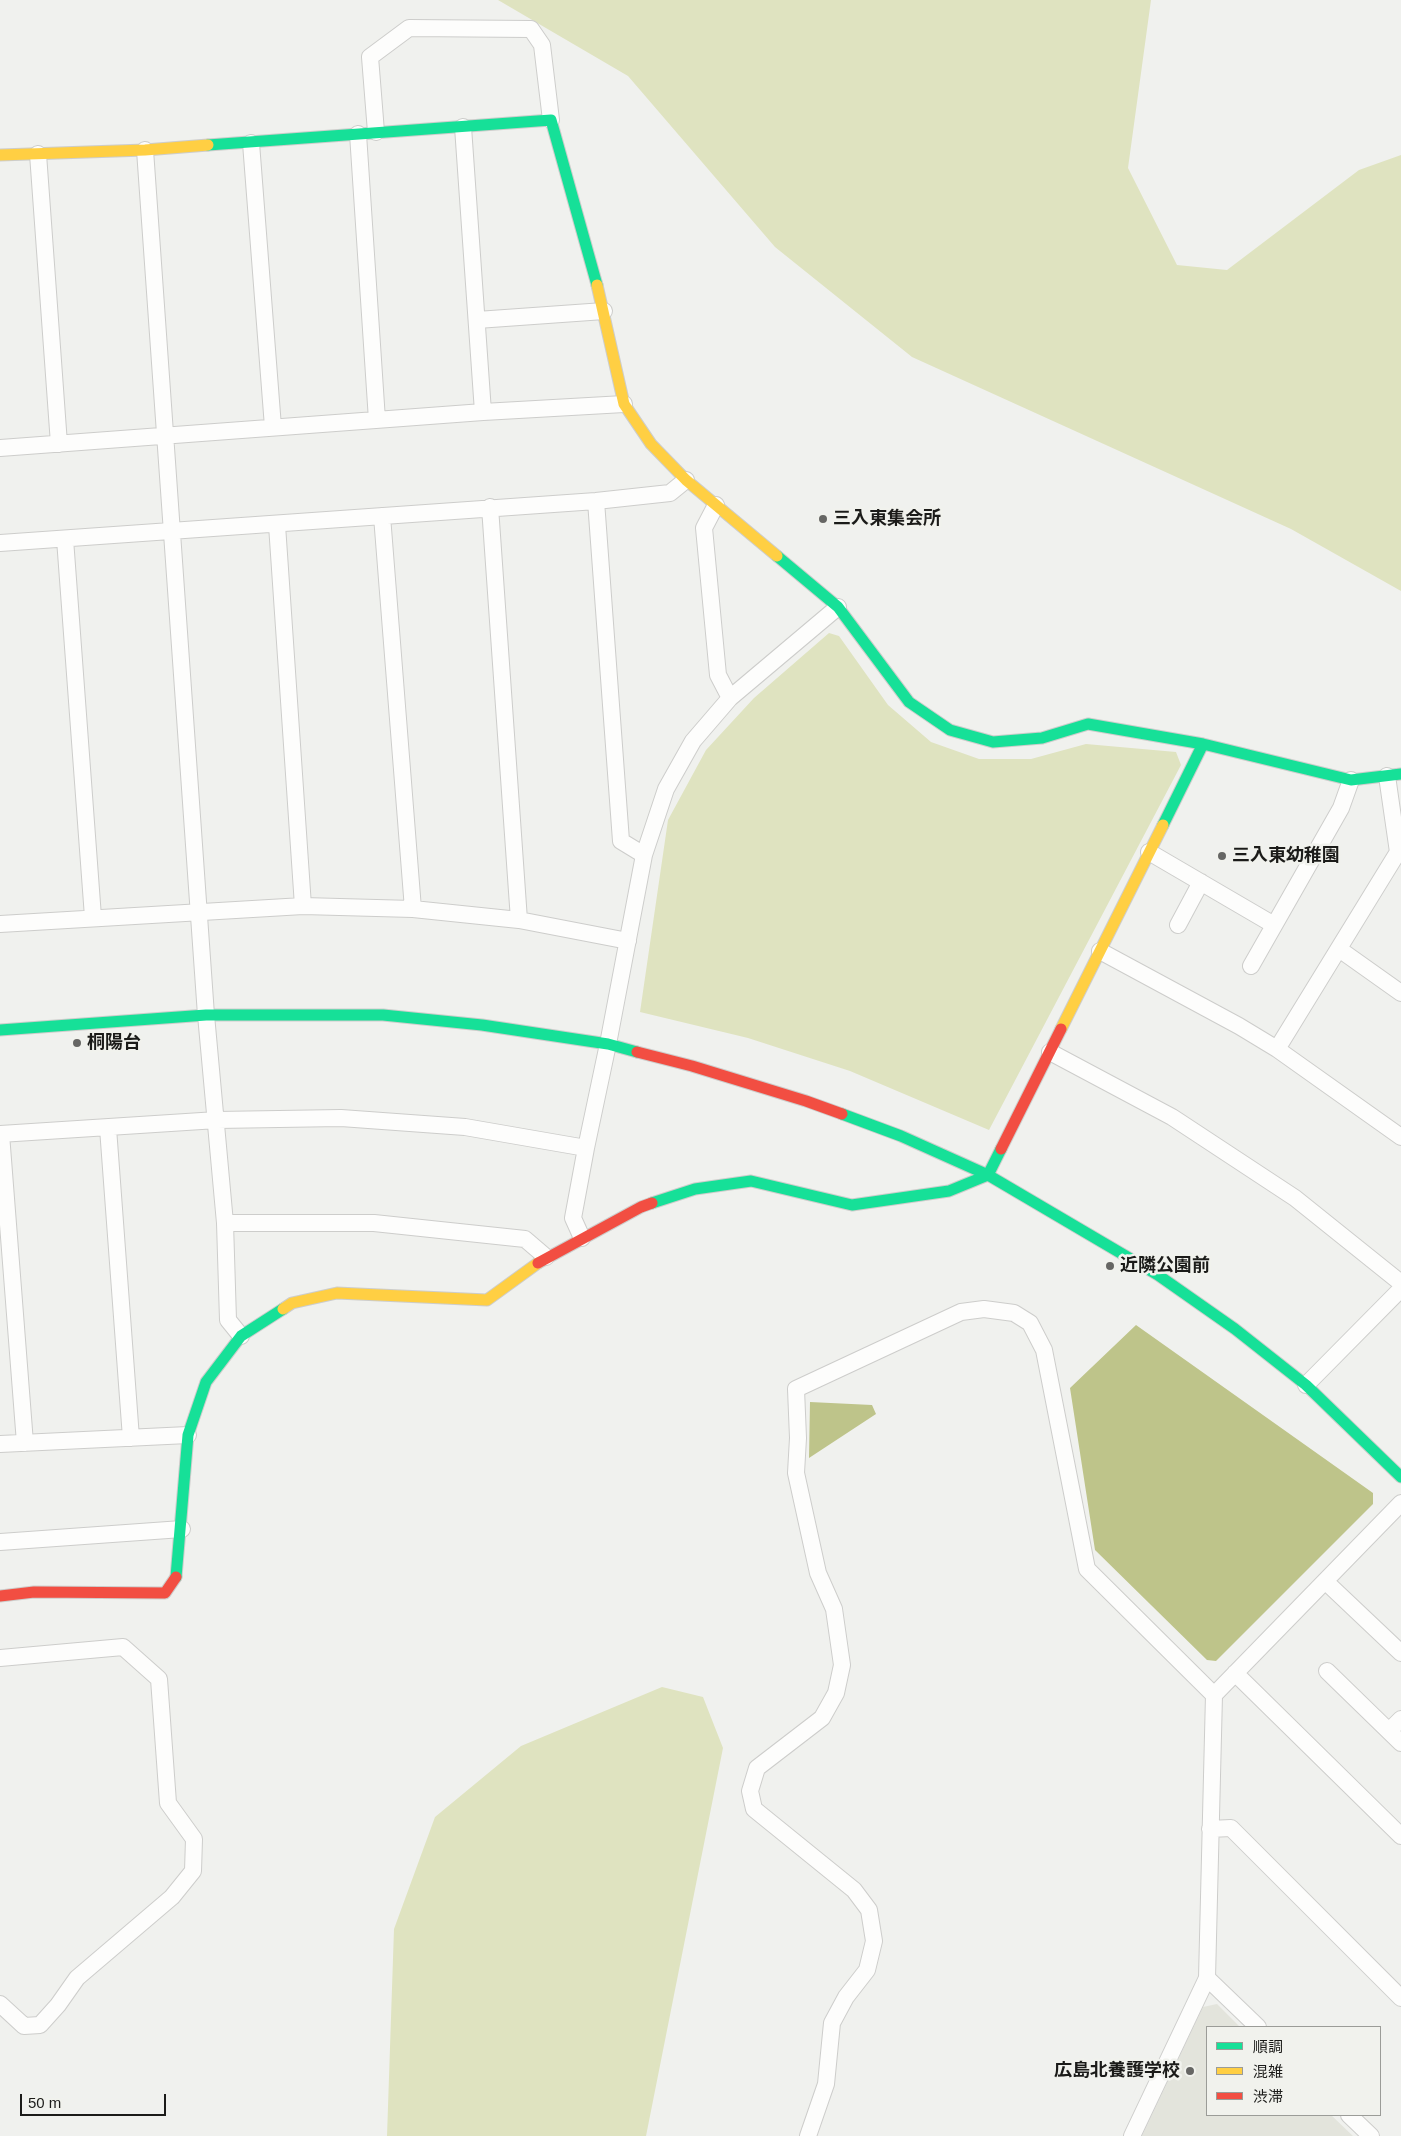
<!DOCTYPE html>
<html>
<head>
<meta charset="utf-8">
<style>
  body { margin:0 }
  #map { position:relative; width:1401px; height:2136px; overflow:hidden; background:#f0f1ee; font-family:Helvetica,"Noto Sans JP",sans-serif }
  canvas { display:block }
  .legend { position:absolute; left:1206px; top:2026px; width:175px; height:90px; box-sizing:border-box; background:#f1f2ed; border:1px solid #9b9c98; margin:0; padding:6px 9px; list-style:none; font-size:15px; color:#1b1b19 }
  .legend li { display:flex; align-items:center; gap:10px; height:25px }
  .legend b { width:25px; border:1px solid #9b9c98 }
  .scale { position:absolute; left:20px; top:2094px; width:146px; height:22px; box-sizing:border-box; border:2px solid #1b1b19; border-top:0; padding-left:6px; font-size:15px; line-height:18px; white-space:nowrap; color:#1b1b19; -webkit-text-stroke:4px #f1f2ed; paint-order:stroke }
</style>
</head>
<body>
<div id="map">
<canvas width="1401" height="2136"></canvas>
<ul class="legend">
<li><b style="height:6px;background:#16e098"></b>順調</li>
<li><b style="height:6px;background:#ffcf43"></b>混雑</li>
<li><b style="height:6px;background:#f24e42"></b>渋滞</li>
</ul>
<div class="scale">50 m</div>
</div>
<script>
const g = document.querySelector('canvas').getContext('2d');
g.lineJoin = 'round';
function fill(path, color) {
  g.fillStyle = color;
  g.fill(path, 'evenodd');
}
function toPath(rows) {
  const path = new Path2D();
  for (const r of rows) {
    path.moveTo(r[0], r[1]);
    for (let i = 2; i < r.length; i += 2) path.lineTo(r[i], r[i + 1]);
  }
  return path;
}
function trace(path, color, width, dash) {
  g.strokeStyle = color;
  g.lineWidth = width;
  g.lineCap = dash ? 'butt' : 'round';
  g.setLineDash(dash || []);
  g.stroke(path);
}
function label(font, color, halo, rows, align = 'center') {
  g.font = font + ' Helvetica,"Noto Sans JP",sans-serif';
  g.lineWidth = 5;
  g.setLineDash([]);
  g.textBaseline = 'middle';
  g.strokeStyle = halo;
  g.fillStyle = color;
  for (const [text, x, y, turn = 0] of rows) {
    g.save();
    g.translate(x, y);
    g.rotate((+turn || 0) * Math.PI / 180);
    g.textAlign = isNaN(turn) ? turn : align;
    if (halo) g.strokeText(text, 0, 0);
    g.fillText(text, 0, 0);
    g.restore();
  }
}
fill(toPath([
  [1217,2004,1240,2027,1207,2027,1207,2115,1331,2115,1353,2136,1142,2136,1203,2007]
]), '#e3e4dc');
fill(toPath([
  [498,0,1151,0,1128,168,1177,265,1227,270,1359,170,1401,155,1401,591,1291,529,912,357,775,247,628,76],
  [829,633,839,636,888,705,931,742,979,759,1031,759,1086,744,1176,752,1181,765,989,1130,850,1071,748,1038,640,1012,668,820,706,750,754,698],
  [662,1687,703,1697,723,1748,646,2136,387,2136,394,1929,435,1817,521,1746]
]), '#dfe3c0');
fill(toPath([
  [1136,1325,1373,1493,1373,1504,1216,1661,1207,1660,1095,1550,1070,1388],
  [810,1402,872,1405,876,1414,809,1458]
]), '#bec48a');
const street = toPath([
  [463,127,483,412],
  [376,132,370,57,409,28,531,29,542,45,551,120],
  [358,134,377,420],
  [251,143,273,427],
  [145,150,206,1015,225,1223,228,1320,241,1336],
  [38,154,59,444],
  [477,320,604,311],
  [0,448,483,412,624,404],
  [596,501,621,841,644,855],
  [716,505,704,528,718,675,730,698],
  [490,507,519,920],
  [382,516,413,909],
  [277,525,303,906],
  [65,539,93,917],
  [0,543,596,501,670,493,686,480],
  [1149,852,1274,925],
  [0,924,303,906,413,909,519,920,628,941],
  [1178,925,1201,882],
  [1339,949,1401,993],
  [1100,951,1239,1026,1277,1049,1401,1137],
  [1251,966,1341,808,1351,780],
  [1277,1049,1398,852,1387,776],
  [1050,1052,1172,1117,1295,1198,1401,1283],
  [108,1128,131,1438],
  [0,1134,217,1120,341,1118,465,1127,586,1148],
  [1,1134,25,1443],
  [225,1223,374,1223,525,1239,546,1257],
  [582,1238,573,1218,586,1148,608,1044,644,855,666,789,693,741,730,698,838,607],
  [1306,1385,1401,1289],
  [0,1444,188,1435],
  [0,1542,182,1529],
  [1325,1581,1401,1653],
  [0,1658,123,1647,159,1679,168,1803,194,1839,193,1871,172,1897,77,1978,58,2005,40,2025,24,2026,0,2004],
  [1327,1671,1401,1743],
  [1235,1673,1401,1836],
  [1389,1731,1401,1719],
  [1210,1829,1231,1828,1401,1998],
  [1207,1978,1258,2027],
  [1349,2115,1371,2136],
  [808,2136,826,2084,832,2023,846,1997,867,1970,874,1941,869,1910,854,1890,754,1809,750,1791,757,1768,822,1718,836,1693,842,1665,834,1609,818,1573,796,1473,798,1438,796,1389,961,1312,984,1309,1014,1313,1030,1323,1044,1350,1087,1569,1214,1695],
  [1132,2136,1207,1978,1214,1695,1401,1503]
]);
const fast = toPath([
  [208,145,551,120,597,285],
  [777,556,838,607,909,702,950,730,993,742,1042,738,1088,724,1203,744,1351,780,1401,774],
  [1163,825,1203,744],
  [0,1030,206,1015,383,1015,482,1025,608,1044,637,1052],
  [842,1114,901,1136,988,1175,1158,1275,1235,1329,1306,1385,1401,1477],
  [652,1203,695,1189,751,1181,852,1205,949,1191,988,1175,1001,1149],
  [176,1577,188,1435,206,1382,241,1336,283,1309]
]);
const slow = toPath([
  [0,155,145,150,208,145],
  [597,285,624,404,651,444,686,480,777,556],
  [1061,1029,1163,825],
  [283,1309,292,1303,337,1293,487,1300,538,1263]
]);
const jam = toPath([
  [637,1052,692,1066,806,1101,842,1114],
  [1001,1149,1061,1029],
  [538,1263,641,1207,652,1203],
  [0,1596,34,1592,165,1593,176,1577]
]);
trace(street, '#cdcdcb', 18);
trace(fast, '#cdcdcb', 13);
trace(slow, '#cdcdcb', 13);
trace(jam, '#cdcdcb', 13);
trace(street, '#fdfdfc', 16);
trace(fast, '#16e098', 11);
trace(slow, '#ffcf43', 11);
trace(jam, '#f24e42', 11);
for (const [x, y, r, color] of [
  [823,519,5,"#666664"],
  [1222,856,5,"#666664"],
  [77,1043,5,"#666664"],
  [1110,1266,5,"#666664"],
  [1190,2071,5,"#666664"]
]) {
  const dot = new Path2D();
  dot.arc(x, y, r, 0, 2 * Math.PI);
  g.fillStyle = color;
  g.fill(dot);
  trace(dot, '#f1f2ed', 2);
}
label('bold 18px', '#1b1b19', '#f1f2ed', [
  ["三入東集会所",833,519],
  ["三入東幼稚園",1232,856],
  ["桐陽台",87,1043],
  ["近隣公園前",1120,1266],
  ["広島北養護学校",1180,2071,"right"]
], 'left');
</script>
</body>
</html>
